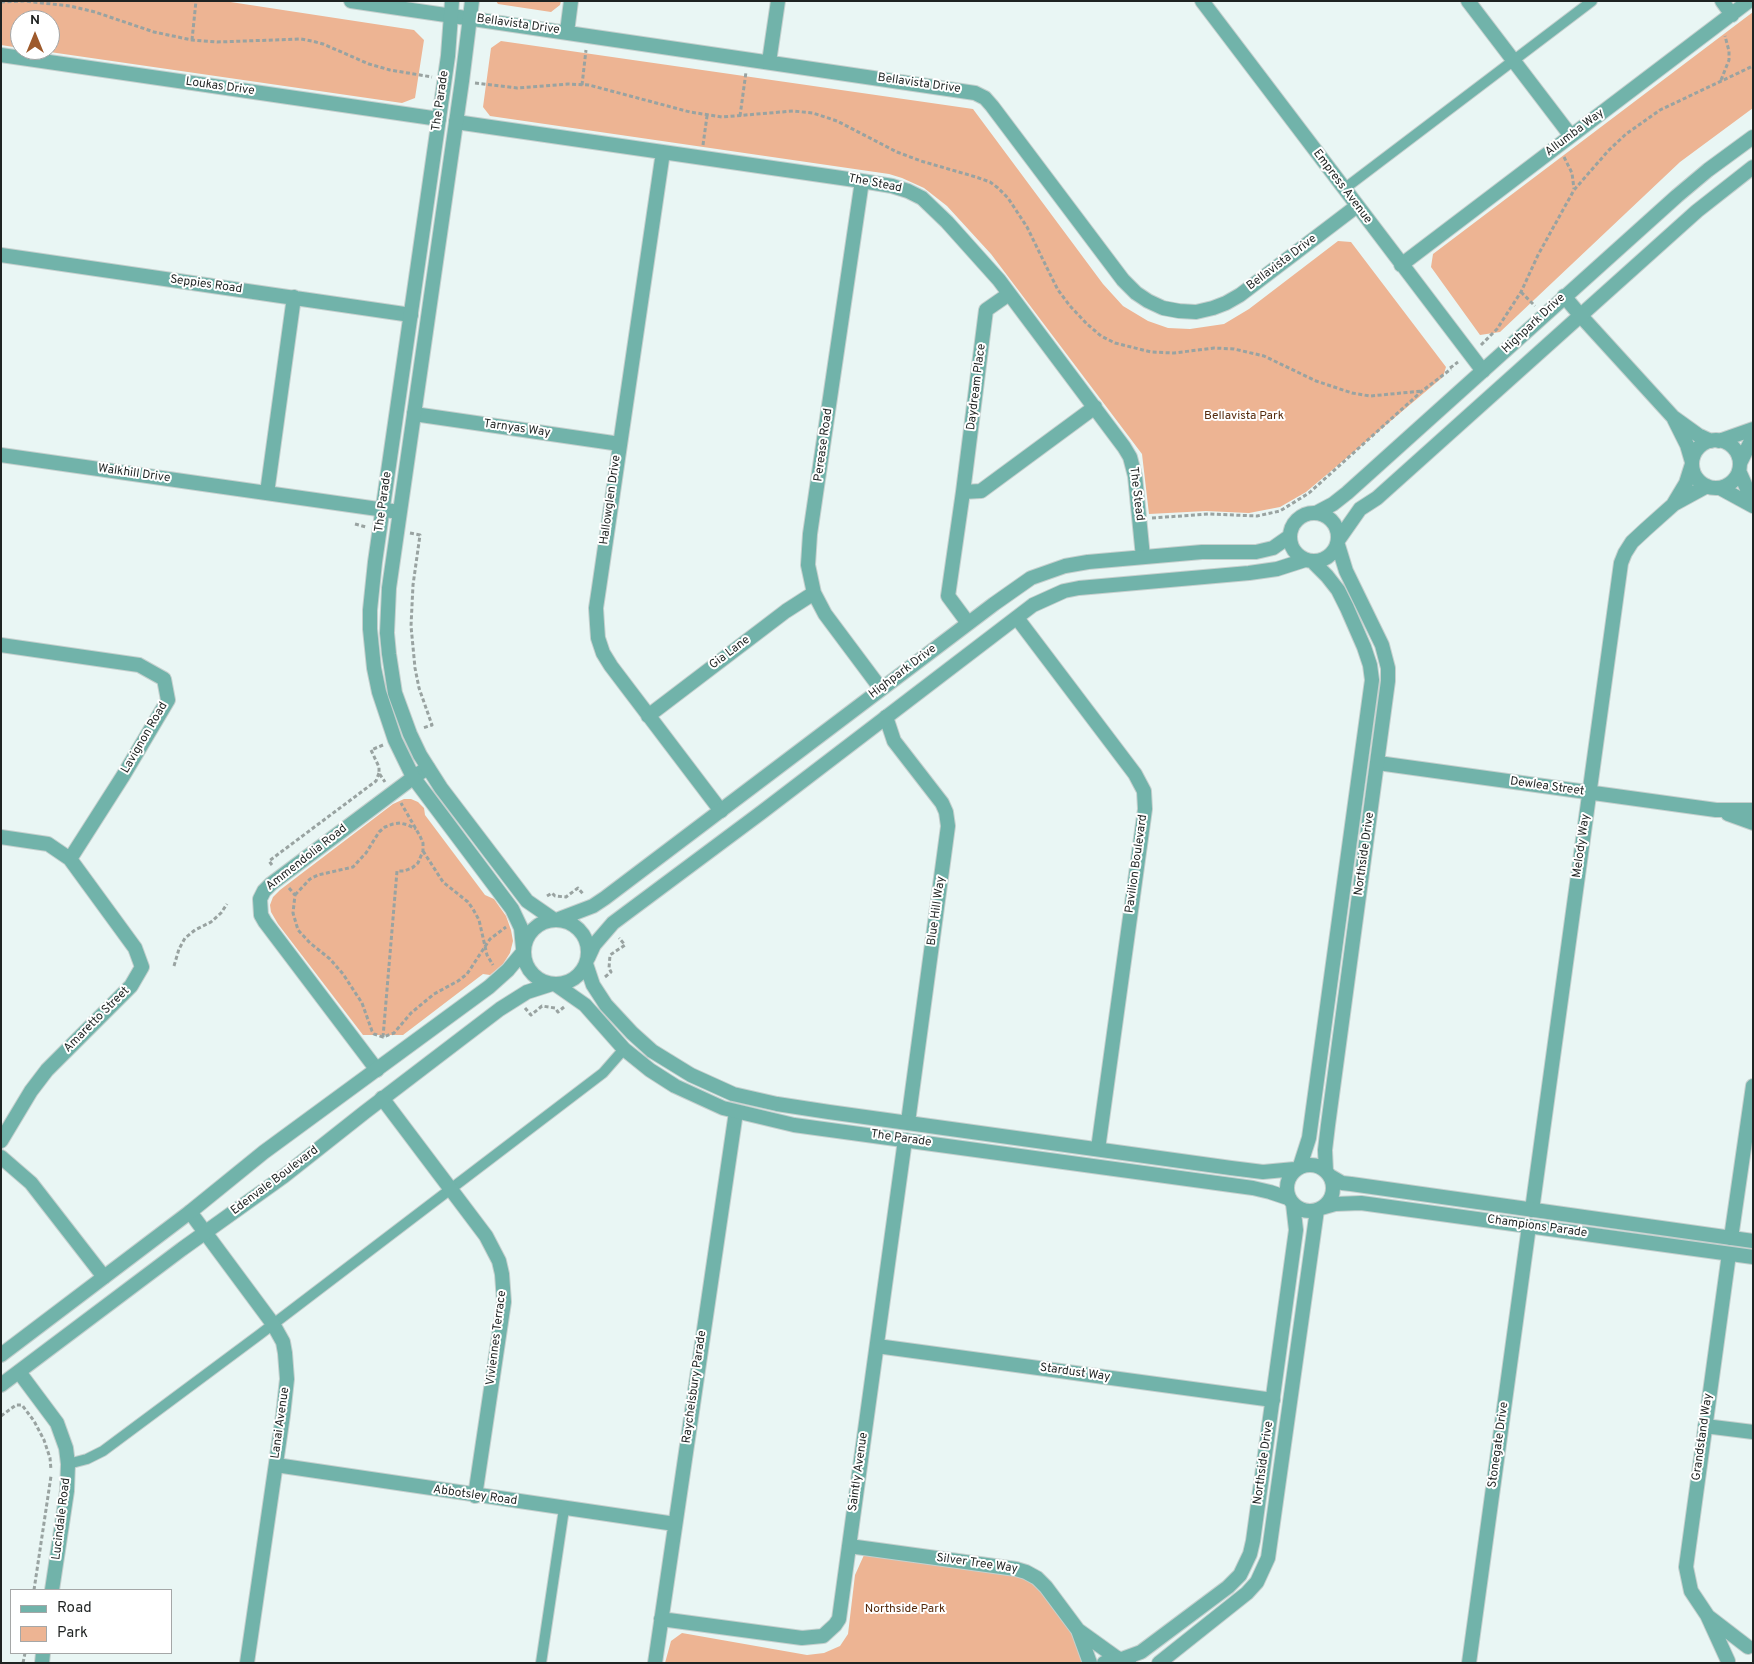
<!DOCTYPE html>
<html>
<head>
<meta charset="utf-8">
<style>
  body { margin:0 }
  #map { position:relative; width:1754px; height:1664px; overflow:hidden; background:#e9f6f4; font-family:Overpass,sans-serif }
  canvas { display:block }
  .frame { position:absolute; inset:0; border:2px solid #1f2322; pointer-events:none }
  .legend { position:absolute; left:10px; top:1589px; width:162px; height:65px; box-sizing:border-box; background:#fff; border:1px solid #a5a7a7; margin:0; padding:6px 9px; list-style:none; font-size:15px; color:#1f2322 }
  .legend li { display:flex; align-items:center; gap:10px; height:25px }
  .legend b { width:25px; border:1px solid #a5a7a7 }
  .north { position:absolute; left:10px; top:10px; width:50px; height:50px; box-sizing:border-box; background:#fff; border:1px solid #a5a7a7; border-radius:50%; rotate:0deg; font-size:14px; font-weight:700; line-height:20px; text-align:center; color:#1f2322 }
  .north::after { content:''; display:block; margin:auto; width:18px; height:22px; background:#9e5a2c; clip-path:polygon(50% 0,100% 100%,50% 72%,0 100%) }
</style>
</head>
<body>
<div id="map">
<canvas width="1754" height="1664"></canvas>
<div class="frame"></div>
<ul class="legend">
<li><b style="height:6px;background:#71b3aa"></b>Road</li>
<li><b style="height:14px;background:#edb493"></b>Park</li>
</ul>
<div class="north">N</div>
</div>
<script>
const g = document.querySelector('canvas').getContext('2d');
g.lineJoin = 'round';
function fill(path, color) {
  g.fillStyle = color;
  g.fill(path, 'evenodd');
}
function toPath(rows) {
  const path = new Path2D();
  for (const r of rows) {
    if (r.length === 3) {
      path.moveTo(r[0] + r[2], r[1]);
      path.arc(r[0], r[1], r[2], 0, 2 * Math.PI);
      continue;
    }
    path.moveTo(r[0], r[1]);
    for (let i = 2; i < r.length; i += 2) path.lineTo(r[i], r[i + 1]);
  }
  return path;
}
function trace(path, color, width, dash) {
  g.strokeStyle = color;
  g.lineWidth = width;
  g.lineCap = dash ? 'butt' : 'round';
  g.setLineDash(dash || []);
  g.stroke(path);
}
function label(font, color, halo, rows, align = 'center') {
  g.font = font + ' Overpass,sans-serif';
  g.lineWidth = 4;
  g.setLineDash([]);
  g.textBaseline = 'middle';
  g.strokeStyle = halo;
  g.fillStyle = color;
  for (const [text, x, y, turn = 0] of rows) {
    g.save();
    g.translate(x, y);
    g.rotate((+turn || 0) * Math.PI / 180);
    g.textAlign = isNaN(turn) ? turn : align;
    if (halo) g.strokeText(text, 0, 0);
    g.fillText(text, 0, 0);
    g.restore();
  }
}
fill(toPath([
  [1,1,224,1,414,30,424,40,415,98,402,103,36,50,50,50,50,20,20,20,20,48,1,45],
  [496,1,561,1,560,5,551,12,498,4],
  [1753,12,1753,108,1680,162,1500,332,1480,335,1431,267,1433,254],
  [501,41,973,109,1103,284,1123,306,1148,321,1168,328,1190,329,1224,324,1249,309,1338,241,1351,242,1446,367,1443,377,1306,492,1280,507,1249,513,1206,511,1149,514,1142,454,991,254,947,206,924,188,902,178,889,174,490,116,483,107,491,48],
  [404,799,411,799,418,802,424,808,425,815,485,895,494,899,506,916,511,930,513,941,510,953,503,964,490,975,483,974,403,1035,363,1035,278,924,271,912,270,905,273,897,280,890,393,804],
  [874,1551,1018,1575,1040,1586,1078,1641,1084,1663,665,1663,671,1641,682,1633,807,1655,824,1653,840,1646,848,1634,855,1575,864,1555]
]), '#edb493');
const service = toPath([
  [1344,189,1592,1],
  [68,1464,87,1459,103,1451,259,1335,603,1073,624,1049],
  [541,1663,564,1509]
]);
const minor = toPath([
  [351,1,975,93,985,98,992,106,1123,280,1136,293,1148,301,1163,308,1179,311,1196,312,1213,308,1226,303,1240,295,1357,206],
  [1202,1,1483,371],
  [1468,1,1571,136],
  [1722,1,1732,15],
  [567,32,571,1],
  [1,55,439,119],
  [769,62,778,1],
  [456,122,862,181,892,186,908,191,922,198,947,222,999,280,1124,447,1130,457,1135,476,1143,557],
  [663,152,599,588,596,608,597,624,598,638,603,653,611,666,721,811],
  [862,181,810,534,808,565,814,593,825,614,881,689],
  [1,255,411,315],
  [1401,265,1749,1],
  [1580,315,1673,417,1698,435,1711,441],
  [414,414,620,444],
  [1674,419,1687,445,1692,462],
  [1716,464,24],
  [1719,441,1753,429],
  [1,455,399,512],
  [1740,463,1753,437],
  [1739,471,1753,502],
  [1720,488,1753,506],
  [963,492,981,491,1095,407],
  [267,493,294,297],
  [1674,503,1686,483,1692,464],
  [1017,618,1135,774,1144,791,1145,809,1098,1149],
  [968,623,948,596,963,492,986,310,1009,294],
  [1,645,139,665,164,679,168,700,123,776,70,859],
  [648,716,786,611,814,593],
  [886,717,894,741,942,803,946,812,948,826,908,1122],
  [1378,763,1716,810,1753,810],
  [1728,814,1753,823],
  [1,837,48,844,70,859,135,948,142,967,131,986,47,1070,31,1091,1,1141],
  [377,1070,265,922,261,915,260,899,264,891,271,884,418,774,428,768],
  [382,1098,486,1236,499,1261,502,1274,504,1302,475,1496],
  [1,1157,31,1183,104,1277],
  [1532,1210,1621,563,1625,553,1632,542,1646,529,1674,504,1707,486],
  [190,1212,273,1324,283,1342,285,1353,287,1379,283,1415,247,1663],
  [1731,1238,1753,1086],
  [877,1346,1273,1400],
  [19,1372,57,1423,66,1448,68,1464,67,1491,52,1590],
  [1705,1426,1753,1432],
  [276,1465,675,1524],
  [849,1546,1016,1569,1026,1572,1037,1578,1046,1587,1078,1630,1090,1663],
  [1709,1617,1748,1647],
  [661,1619,802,1638,823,1636,835,1625,839,1619,905,1140],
  [1078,1630,1117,1658],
  [1728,1661,1707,1615,1691,1591,1686,1567,1729,1254],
  [42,1663,43,1653],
  [655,1663,736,1112],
  [1469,1663,1529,1226]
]);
const tertiary = toPath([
  [452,1,448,56,375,562,370,610,370,629,374,668,379,692,395,740,413,777,512,909,521,928,523,948],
  [472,1,462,81,389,588,387,633,389,654,395,693,410,734,420,755,441,788,527,901,553,919],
  [1564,296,1580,315],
  [1314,537,24],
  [1316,513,1333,504,1347,493,1677,196,1708,170,1753,137],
  [1339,539,1360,509,1377,498,1697,211,1753,167],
  [559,919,593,906,605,898,994,604,1031,578,1065,566,1088,562,1202,552,1256,552,1273,548,1290,536],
  [556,952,32],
  [588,958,594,945,613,923,762,812,1033,605,1064,591,1079,588,1249,573,1277,569,1305,560],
  [586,964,593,985,606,1005,632,1033,652,1051,691,1075,733,1094,777,1104,829,1112,1231,1168,1263,1172,1295,1169],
  [555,984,585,1005,624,1049,650,1070,675,1086,723,1108,794,1125,1253,1188,1270,1192,1288,1198],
  [1310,1188,23],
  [1300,1166,1309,1138,1372,680,1370,665,1364,647,1347,608,1338,590,1327,576,1313,562],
  [1326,1171,1325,1150,1328,1125,1388,681,1388,668,1382,645,1346,571,1338,545],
  [1330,1176,1342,1183,1351,1184,1753,1241],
  [1321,1208,1335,1204,1361,1203,1753,1257],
  [1,1355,190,1212,264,1152,489,987,508,970,523,952],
  [1,1385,182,1249,284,1176,365,1112,500,1009,527,992,552,984],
  [1122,1659,1141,1652,1228,1587,1240,1575,1250,1554,1253,1541,1296,1230,1293,1204],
  [1104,1663,1117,1658,1129,1662],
  [1159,1663,1247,1593,1257,1582,1268,1558,1317,1210]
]);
trace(service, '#c5d0ce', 12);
trace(minor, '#c5d0ce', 16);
trace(tertiary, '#c5d0ce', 16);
trace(toPath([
  [1,2,24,1,70,6,95,12,154,32,192,40,217,42,301,39,312,41,323,44,369,64,390,70,432,77],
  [192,40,196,1],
  [1721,80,1729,60,1729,51,1725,36],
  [475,83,517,88,568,84,589,85,690,112,722,117,793,111,813,113,837,121,897,152,921,161,976,177,990,182,998,188,1008,198,1027,227,1047,268,1058,290,1070,306,1087,324,1101,336,1115,343,1151,352,1174,353,1214,348,1234,349,1264,356,1316,381,1352,393,1370,396,1422,391],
  [582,85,586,50],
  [740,116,746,72],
  [703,145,707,116],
  [1564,157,1572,173,1574,189],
  [1521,292,1535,306],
  [1481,345,1497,329,1521,292,1538,255,1574,190,1608,151,1626,134,1660,110,1753,66],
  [1450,368,1458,362],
  [1152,518,1209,514,1257,516,1280,511,1309,493,1422,391,1451,369],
  [355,524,366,527],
  [410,533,420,535,413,585,411,626,415,668,419,688,432,725,423,728],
  [383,745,371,750,379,767,379,773,385,782],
  [423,851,443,882,468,902,473,909,479,920,487,955,493,965],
  [272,865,269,861,376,781,379,773],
  [289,888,295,895,293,913,298,930,310,943,330,959,343,974,362,1003,372,1031,374,1034,383,1037,394,1033,411,1013,434,994,458,981,467,974,490,939,506,927],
  [295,895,310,879,318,875,353,867,366,853,379,832,385,827,393,824,400,823,408,825,416,829],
  [547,896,552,893,555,896,566,897,578,888,584,895],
  [174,966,179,949,185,938,195,930,211,922,221,913,227,904],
  [605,977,611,972,609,968,610,955,625,945,619,938],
  [525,1008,531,1015,542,1006,555,1008,558,1012,564,1007],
  [383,1037,397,871,404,871,412,868,418,863,423,851,423,843,420,836,401,803],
  [1,1416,16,1405,22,1405,34,1421,44,1440,50,1458,51,1470],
  [34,1590,51,1476],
  [23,1663,25,1653]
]), '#99a3a1', 3, [4, 2.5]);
trace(service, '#71b3aa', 10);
trace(minor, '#71b3aa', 14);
trace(tertiary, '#71b3aa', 14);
label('12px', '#1f2322', '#fff', [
  ["Bellavista Drive",518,25,8],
  ["Bellavista Drive",919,84,8],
  ["Loukas Drive",220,87,8],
  ["The Parade",441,101,-82],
  ["Allumba Way",1575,133,-37],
  ["The Stead",875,184,11],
  ["Empress Avenue",1342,187,53],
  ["Bellavista Drive",1282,263,-37],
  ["Seppies Road",206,285,8],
  ["Highpark Drive",1534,324,-43],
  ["Daydream Place",977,387,-83],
  ["Tarnyas Way",517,429,8],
  ["Perease Road",824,445,-82],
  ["Walkhill Drive",134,474,8],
  ["The Stead",1136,494,83],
  ["Hallowglen Drive",611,500,-82],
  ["The Parade",384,502,-82],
  ["Gia Lane",730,653,-37],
  ["Highpark Drive",903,672,-37],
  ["Lavignon Road",145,738,-60],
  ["Dewlea Street",1547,787,8],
  ["Melody Way",1582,846,-82],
  ["Northside Drive",1365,854,-82],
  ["Ammendolia Road",307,858,-38],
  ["Pavilion Boulevard",1137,864,-82],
  ["Blue Hill Way",937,911,-82],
  ["Amaretto Street",97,1020,-45],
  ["The Parade",901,1139,8],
  ["Edenvale Boulevard",275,1181,-37],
  ["Champions Parade",1537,1227,8],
  ["Viviennes Terrace",497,1338,-83],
  ["Stardust Way",1075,1373,8],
  ["Raychelsbury Parade",695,1387,-82],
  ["Lanai Avenue",281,1423,-82],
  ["Grandstand Way",1703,1437,-82],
  ["Stonegate Drive",1499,1445,-82],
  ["Northside Drive",1264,1463,-82],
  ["Saintly Avenue",859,1472,-82],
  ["Abbotsley Road",475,1496,8],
  ["Lucindale Road",62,1519,-83],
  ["Silver Tree Way",977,1564,8]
]);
label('12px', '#552b0d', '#fff', [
  ["Bellavista Park",1244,417],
  ["Northside Park",905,1610]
]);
</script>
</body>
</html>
